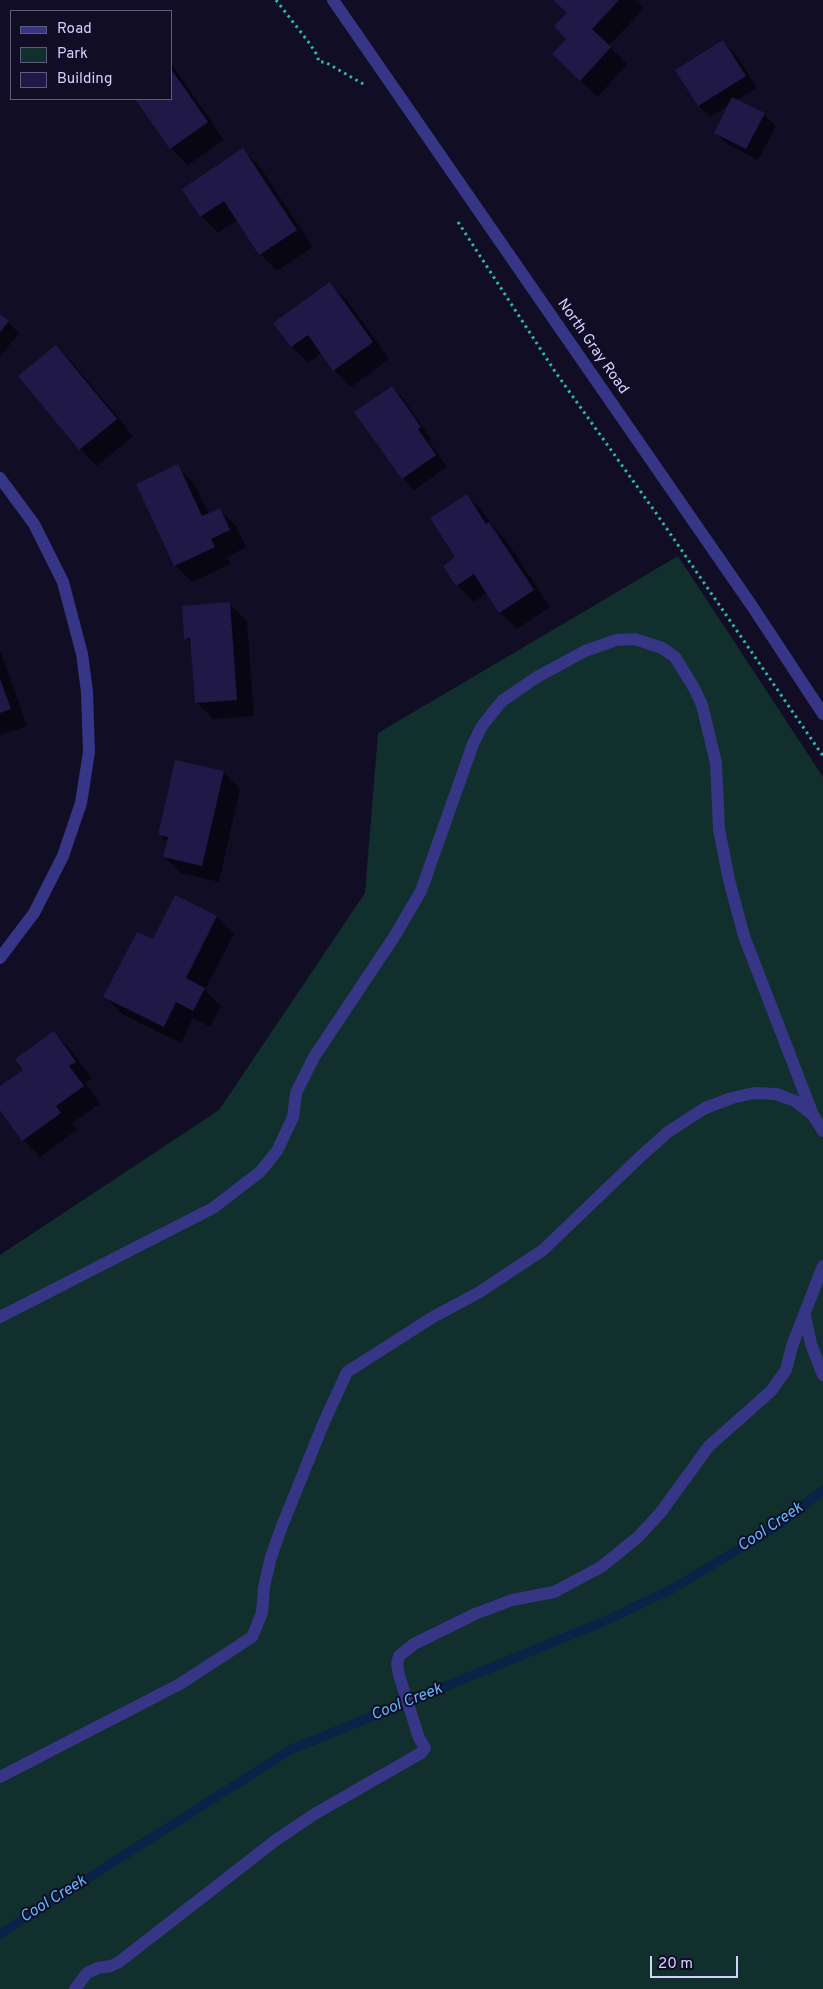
<!DOCTYPE html>
<html>
<head>
<meta charset="utf-8">
<style>
  body { margin:0 }
  #map { position:relative; width:823px; height:1989px; overflow:hidden; background:#110d25; font-family:Overpass,sans-serif }
  canvas { display:block }
  .legend { position:absolute; left:10px; top:10px; width:162px; height:90px; box-sizing:border-box; background:#110d25; border:1px solid #5f5b7c; margin:0; padding:6px 9px; list-style:none; font-size:15px; color:#d5d1ff }
  .legend li { display:flex; align-items:center; gap:10px; height:25px }
  .legend b { width:25px; border:1px solid #5f5b7c }
  .scale { position:absolute; left:650px; top:1956px; width:88px; height:22px; box-sizing:border-box; border:2px solid #d5d1ff; border-top:0; padding-left:6px; font-size:15px; line-height:18px; white-space:nowrap; color:#d5d1ff; -webkit-text-stroke:4px #110d25; paint-order:stroke }
</style>
</head>
<body>
<div id="map">
<canvas width="823" height="1989"></canvas>
<ul class="legend">
<li><b style="height:6px;background:#373686"></b>Road</li>
<li><b style="height:14px;background:#102f2d"></b>Park</li>
<li><b style="height:14px;background:#201846"></b>Building</li>
</ul>
<div class="scale">20 m</div>
</div>
<script>
const g = document.querySelector('canvas').getContext('2d');
g.lineJoin = 'round';
function fill(path, color) {
  g.fillStyle = color;
  g.fill(path, 'evenodd');
}
function toPath(rows) {
  const path = new Path2D();
  for (const r of rows) {
    path.moveTo(r[0], r[1]);
    for (let i = 2; i < r.length; i += 2) path.lineTo(r[i], r[i + 1]);
  }
  return path;
}
function trace(path, color, width, dash) {
  g.strokeStyle = color;
  g.lineWidth = width;
  g.lineCap = dash ? 'butt' : 'round';
  g.setLineDash(dash || []);
  g.stroke(path);
}
function label(font, color, halo, rows, align = 'center') {
  g.font = font + ' Overpass,sans-serif';
  g.lineWidth = 4;
  g.setLineDash([]);
  g.textBaseline = 'middle';
  g.strokeStyle = halo;
  g.fillStyle = color;
  for (const [text, x, y, turn = 0] of rows) {
    g.save();
    g.translate(x, y);
    g.rotate((+turn || 0) * Math.PI / 180);
    g.textAlign = isNaN(turn) ? turn : align;
    if (halo) g.strokeText(text, 0, 0);
    g.fillText(text, 0, 0);
    g.restore();
  }
}
fill(toPath([
  [678,556,823,777,823,1989,0,1989,0,1255,219,1110,365,893,378,733]
]), '#102f2d');
fill(toPath([
  [553,0,635,0,644,8,609,46,627,64,598,97,570,71,568,14],
  [723,41,735,53,757,88,737,100,764,114,776,126,758,160,727,144,715,133,729,105,710,117,699,106,677,70],
  [171,63,224,140,188,165,171,148,137,99,171,99],
  [243,150,260,167,313,247,277,271,260,254,238,220,218,233,201,216],
  [330,284,347,300,389,359,351,387,334,370,322,353,308,363,291,346],
  [0,315,19,333,0,357],
  [56,346,73,363,133,436,97,466,80,449,20,376],
  [392,387,404,399,431,439,429,441,447,467,414,490,403,478],
  [177,466,194,483,209,514,219,509,236,526,246,547,227,557,231,564,192,582,175,565],
  [467,495,483,512,494,528,506,540,550,607,517,629,500,612,487,593,474,602,457,585,457,557],
  [230,604,247,621,254,716,213,719,196,702,191,644,186,638],
  [0,650,27,726,0,735],
  [223,772,240,789,219,882,181,873,164,857,167,842,159,834],
  [175,896,217,917,234,934,205,990,221,1006,210,1027,193,1018,181,1043,122,1014,105,997,153,941],
  [54,1033,71,1050,92,1079,85,1083,100,1104,72,1123,77,1130,40,1157,23,1140,0,1108,0,1088,24,1070]
]), '#0007');
trace(toPath([
  [0,1934,290,1750,605,1621,672,1589,779,1525,823,1490]
]), '#092248', 9);
fill(toPath([
  [553,0,619,0,592,29,611,47,580,81,552,54,566,39,554,26,567,13],
  [723,40,746,76,698,106,675,70],
  [171,69,208,122,170,149,135,99,171,99],
  [732,97,765,113,746,149,714,133],
  [243,148,297,230,259,255,224,201,200,217,182,189],
  [330,282,373,342,333,371,308,335,291,347,273,323],
  [0,314,9,321,0,332],
  [56,345,117,419,79,450,18,376],
  [392,386,421,427,418,429,436,455,402,479,354,412],
  [178,464,202,516,220,508,230,530,211,539,215,547,174,566,136,484],
  [467,494,486,524,489,522,534,590,499,613,474,574,456,586,443,566,455,557,430,518],
  [230,602,237,700,195,703,190,638,184,639,182,606],
  [0,679,11,709,0,713],
  [175,760,224,771,202,866,163,857,168,837,158,835],
  [175,895,217,916,186,978,205,988,193,1011,176,1002,164,1027,103,997,137,932,153,939],
  [54,1031,76,1062,69,1066,84,1086,56,1106,61,1113,22,1141,0,1110,0,1086,23,1070,15,1059]
]), '#201846');
trace(toPath([
  [276,0,310,44,317,55,319,62,325,62,365,85],
  [458,222,556,373,656,513,823,756]
]), '#29bbae', 3, [2.5, 4]);
trace(toPath([
  [333,0,752,606,823,714],
  [0,478,34,524,63,582,82,654,87,692,89,752,81,803,63,856,34,913,0,958],
  [805,1316,811,1344,823,1375],
  [0,1317,213,1208,260,1172,277,1151,286,1132,293,1117,296,1093,314,1057,394,937,421,891,473,744,482,726,502,701,537,677,585,651,616,640,635,639,662,648,675,657,694,688,702,705,716,763,719,829,729,880,744,936,813,1115],
  [0,1777,180,1684,252,1637,262,1613,264,1587,271,1557,282,1526,324,1422,347,1372,433,1317,478,1293,543,1250,641,1156,668,1132,705,1108,732,1098,754,1093,776,1094,795,1101,813,1115,823,1131],
  [75,1989,87,1973,98,1968,111,1966,119,1962,276,1840,313,1815,421,1753,425,1748,419,1738,399,1675,397,1664,399,1656,414,1644,475,1614,512,1600,554,1592,601,1567,638,1537,661,1512,709,1446,771,1391,786,1370,792,1346,823,1266]
]), '#373686', 12);
label('15px', '#d5d1ff', '#110d25', [
  ["North Gray Road",592,347,55]
]);
label('italic 16px', '#5fb9ff', '#110d25', [
  ["Cool Creek",771,1528,-34],
  ["Cool Creek",407,1703,-22],
  ["Cool Creek",54,1900,-32]
]);
</script>
</body>
</html>
